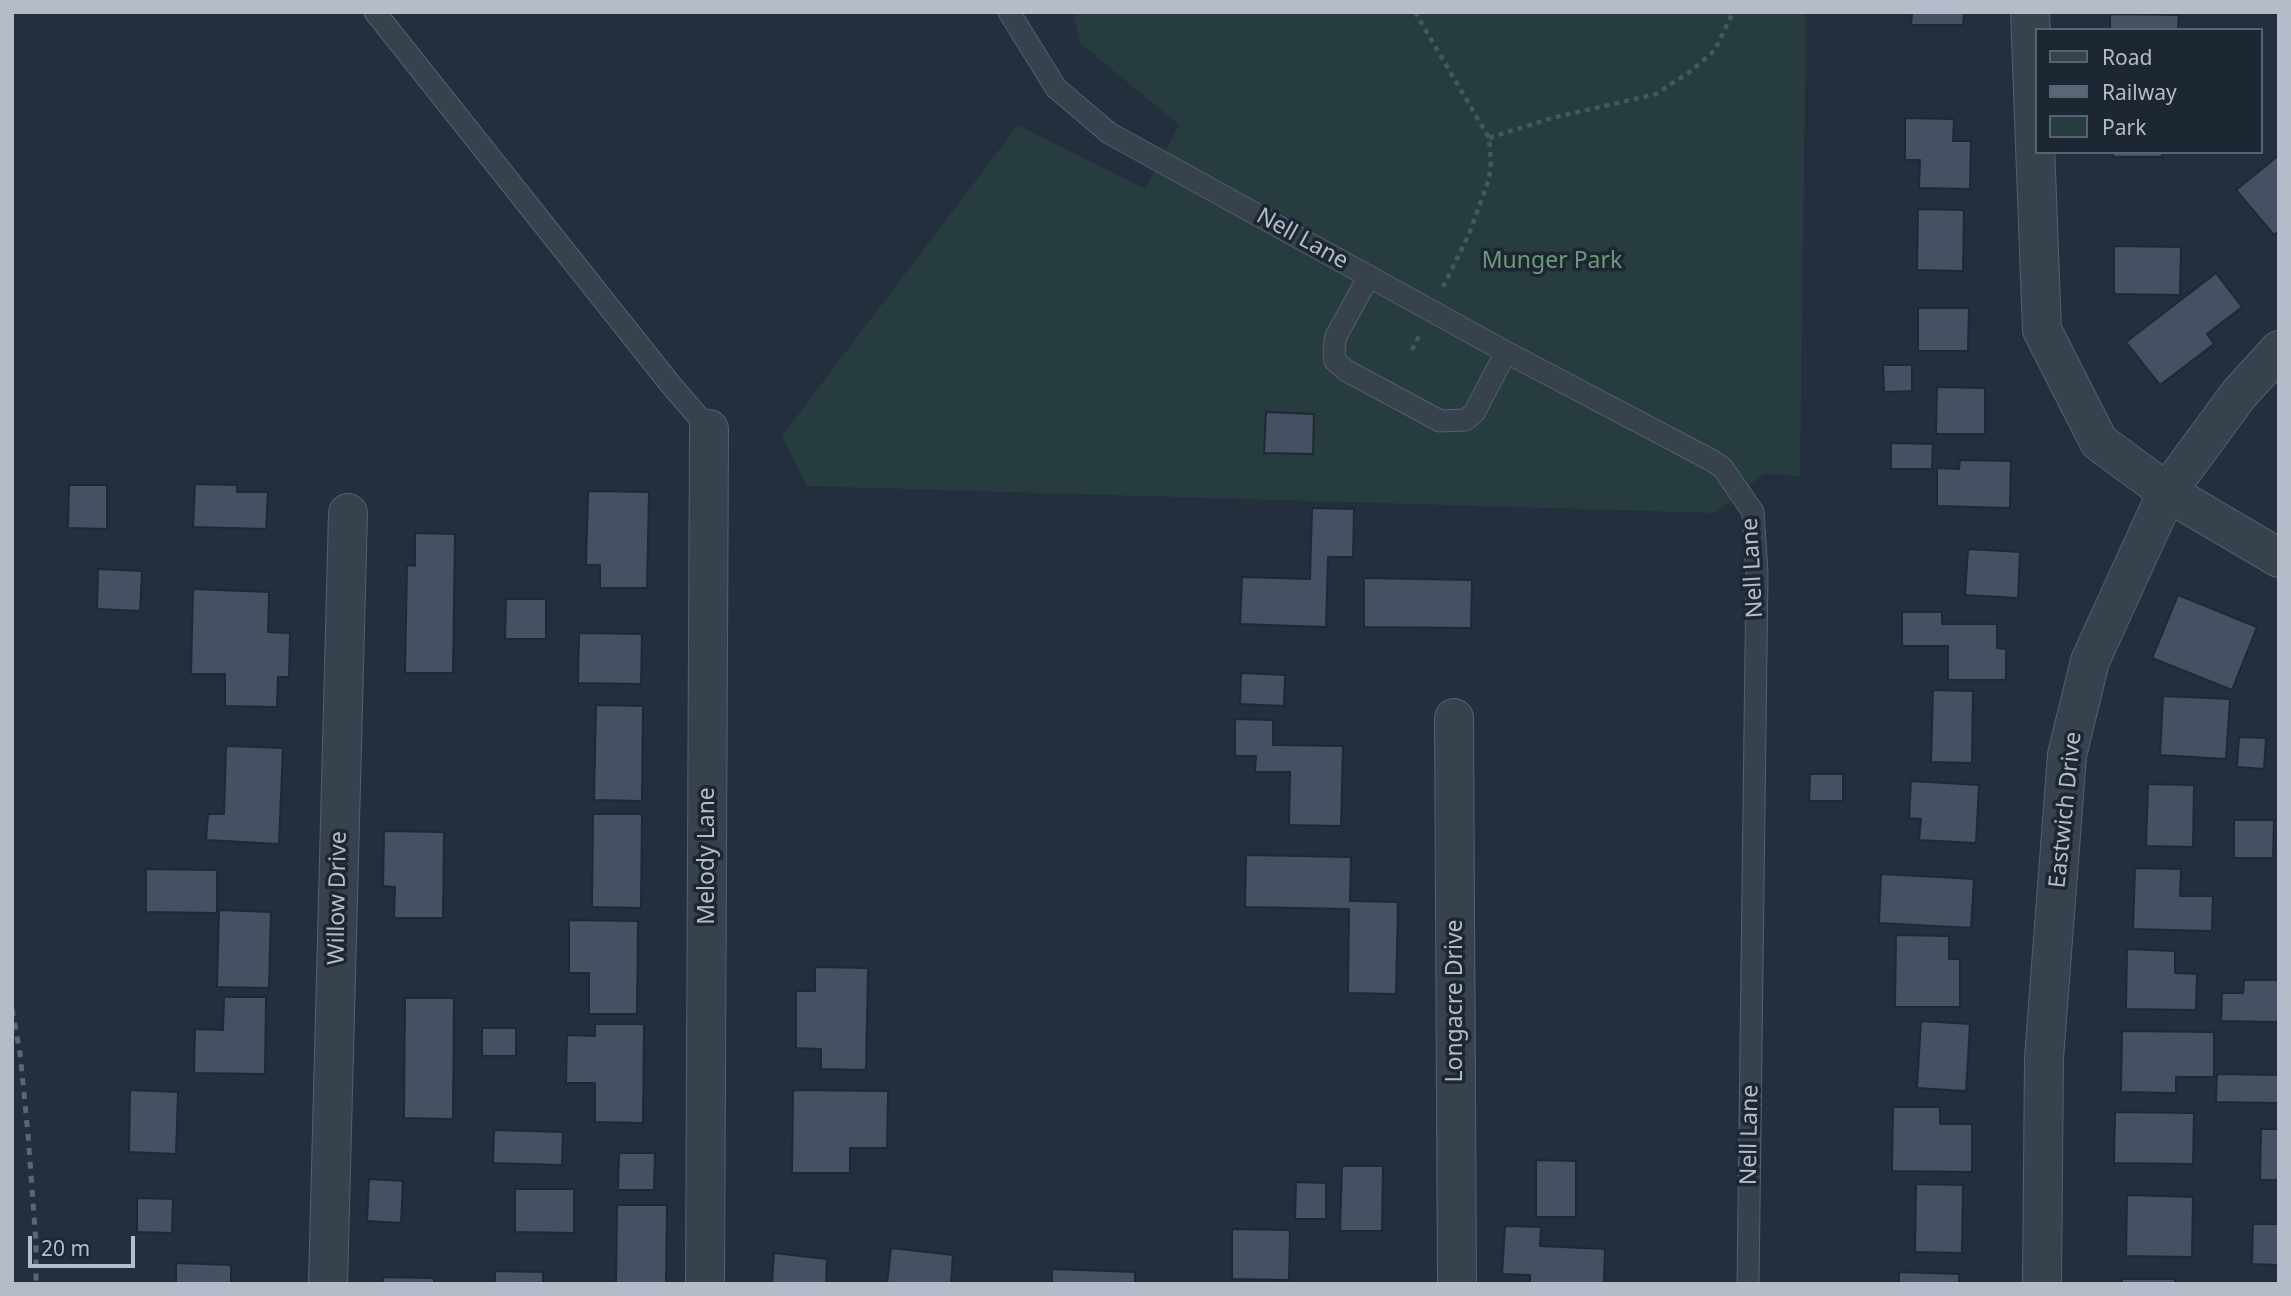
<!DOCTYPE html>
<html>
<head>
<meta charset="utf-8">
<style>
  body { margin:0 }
  #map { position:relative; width:2291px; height:1296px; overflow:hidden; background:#242f3e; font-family:"Noto Sans",sans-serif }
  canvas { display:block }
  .frame { position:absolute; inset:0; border:14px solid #b4bcc9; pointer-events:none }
  .legend { position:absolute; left:2035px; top:28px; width:228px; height:126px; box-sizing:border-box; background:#1d2633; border:2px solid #59626f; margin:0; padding:9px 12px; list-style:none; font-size:21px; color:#b4bcc9 }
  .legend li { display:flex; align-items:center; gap:14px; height:35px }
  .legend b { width:35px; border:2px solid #59626f }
  .scale { position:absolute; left:28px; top:1236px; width:107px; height:32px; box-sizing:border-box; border:4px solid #b4bcc9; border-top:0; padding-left:9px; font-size:21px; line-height:24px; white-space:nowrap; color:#b4bcc9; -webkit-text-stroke:5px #1d2633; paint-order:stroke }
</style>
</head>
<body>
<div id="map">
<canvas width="2291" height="1296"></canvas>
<div class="frame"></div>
<ul class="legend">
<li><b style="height:9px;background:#38414e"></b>Road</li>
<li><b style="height:9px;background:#5a6575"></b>Railway</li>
<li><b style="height:19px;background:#263c3f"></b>Park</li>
</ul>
<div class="scale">20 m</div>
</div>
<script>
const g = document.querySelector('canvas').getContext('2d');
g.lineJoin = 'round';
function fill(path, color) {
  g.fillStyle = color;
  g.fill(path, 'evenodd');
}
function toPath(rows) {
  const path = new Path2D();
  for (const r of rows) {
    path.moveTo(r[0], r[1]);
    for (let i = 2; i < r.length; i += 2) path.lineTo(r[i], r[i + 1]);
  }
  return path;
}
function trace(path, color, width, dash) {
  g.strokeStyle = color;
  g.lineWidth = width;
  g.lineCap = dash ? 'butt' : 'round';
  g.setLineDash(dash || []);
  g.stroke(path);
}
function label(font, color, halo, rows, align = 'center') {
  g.font = font + ' "Noto Sans",sans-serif';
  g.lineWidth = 7;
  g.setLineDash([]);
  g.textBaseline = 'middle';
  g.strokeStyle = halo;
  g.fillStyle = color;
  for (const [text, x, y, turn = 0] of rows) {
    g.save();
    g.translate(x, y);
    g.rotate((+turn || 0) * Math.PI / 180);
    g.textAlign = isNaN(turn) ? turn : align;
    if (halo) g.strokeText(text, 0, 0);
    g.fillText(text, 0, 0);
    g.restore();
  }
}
fill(toPath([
  [1073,12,1806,12,1800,476,1764,474,1715,513,807,486,782,436,1018,125,1145,189,1179,125,1080,43]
]), '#263c3f');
const building = toPath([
  [1912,12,1964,12,1963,25,1911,25,1912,12],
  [2110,14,2179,15,2178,30,2110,30,2110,14],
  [1905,118,1954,119,1953,141,1971,141,1970,189,1919,188,1920,160,1905,160,1905,118],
  [2113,152,2162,152,2162,157,2113,157,2113,152],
  [2279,155,2279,231,2274,235,2236,190,2279,155],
  [1918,209,1964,210,1963,271,1917,270,1918,209],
  [2114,246,2181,247,2180,295,2114,294,2114,246],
  [2216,273,2242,307,2207,334,2214,344,2160,385,2126,342,2216,273],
  [1918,308,1969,308,1968,351,1918,351,1918,308],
  [1883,365,1912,365,1912,391,1884,392,1883,365],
  [1937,387,1985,388,1985,434,1936,434,1937,387],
  [1266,412,1314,414,1313,454,1264,453,1266,412],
  [1891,443,1933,444,1932,469,1891,469,1891,443],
  [1960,460,2011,461,2010,508,1937,506,1937,468,1959,469,1960,460],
  [195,484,237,485,237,492,268,492,266,529,193,527,195,484],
  [69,485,107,485,107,529,68,528,69,485],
  [588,491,649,492,647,588,600,588,600,565,586,565,588,491],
  [1312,508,1354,509,1353,557,1328,557,1326,627,1240,624,1242,577,1310,579,1312,508],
  [415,533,455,534,453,673,405,673,407,565,415,566,415,533],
  [1968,549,2020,552,2018,598,1965,595,1968,549],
  [98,569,142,571,140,611,97,609,98,569],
  [1364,578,1472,580,1471,628,1364,627,1364,578],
  [193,589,269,592,268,632,290,633,289,677,278,677,277,707,225,706,225,674,191,674,193,589],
  [2178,595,2257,627,2232,690,2152,658,2178,595],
  [506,599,546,599,546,639,505,639,506,599],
  [1902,612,1942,612,1942,624,1997,624,1997,648,2006,649,2006,680,1948,680,1948,646,1902,646,1902,612],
  [579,633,642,634,641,684,578,683,579,633],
  [1241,673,1285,675,1284,706,1240,704,1241,673],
  [1933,690,1973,691,1972,763,1931,762,1933,690],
  [2163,696,2230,699,2226,759,2160,755,2163,696],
  [596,705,643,706,642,801,594,800,596,705],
  [1235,719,1273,720,1273,745,1343,746,1341,826,1289,825,1290,772,1255,772,1256,756,1235,756,1235,719],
  [2239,737,2266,738,2264,769,2237,767,2239,737],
  [226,746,283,748,279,844,206,840,208,814,224,814,226,746],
  [1810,774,1843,774,1843,801,1809,801,1810,774],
  [1911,781,1979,785,1976,843,1919,840,1921,819,1909,818,1911,781],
  [2148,784,2194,785,2193,847,2146,846,2148,784],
  [593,814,642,814,641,908,592,907,593,814],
  [2234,820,2274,820,2273,858,2234,858,2234,820],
  [384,831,444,832,443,918,394,918,395,887,383,886,384,831],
  [1246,855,1351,857,1350,901,1398,902,1396,994,1348,993,1349,909,1245,907,1246,855],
  [2135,868,2181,869,2180,896,2213,896,2212,931,2133,929,2135,868],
  [146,869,217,870,217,913,146,912,146,869],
  [1881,874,1974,879,1971,928,1879,923,1881,874],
  [219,910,271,912,269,988,217,987,219,910],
  [569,920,638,921,637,1014,589,1014,589,973,569,973,569,920],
  [1896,935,1949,936,1949,959,1960,959,1960,1007,1895,1007,1896,935],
  [2127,949,2175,951,2175,973,2197,974,2196,1010,2126,1009,2127,949],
  [815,967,868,968,866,1070,821,1069,821,1049,796,1048,796,991,815,991,815,967],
  [2244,980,2279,980,2279,1022,2221,1021,2222,993,2243,993,2244,980],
  [224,997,266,997,265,1074,194,1073,195,1029,223,1030,224,997],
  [405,998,454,998,453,1119,404,1118,405,998],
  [1921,1021,1970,1024,1966,1091,1917,1088,1921,1021],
  [595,1024,644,1024,643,1123,595,1122,595,1083,566,1083,567,1035,595,1036,595,1024],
  [482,1028,516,1028,516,1056,482,1056,482,1028],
  [2122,1031,2214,1032,2214,1077,2176,1077,2176,1093,2121,1092,2122,1031],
  [2217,1074,2279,1075,2279,1103,2216,1102,2217,1074],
  [130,1090,178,1092,176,1154,129,1152,130,1090],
  [793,1090,888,1091,887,1148,850,1148,850,1173,792,1173,793,1090],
  [1893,1107,1940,1107,1940,1124,1972,1124,1972,1172,1892,1171,1893,1107],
  [2115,1112,2194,1113,2193,1164,2114,1163,2115,1112],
  [2261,1129,2279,1129,2279,1180,2260,1180,2261,1129],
  [494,1130,563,1132,562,1165,493,1163,494,1130],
  [619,1153,655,1153,654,1190,618,1190,619,1153],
  [1536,1160,1576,1161,1576,1217,1536,1217,1536,1160],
  [1342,1166,1383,1166,1382,1231,1340,1231,1342,1166],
  [369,1179,403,1181,401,1223,367,1221,369,1179],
  [1296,1182,1326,1183,1326,1219,1295,1219,1296,1182],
  [1916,1184,1963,1185,1962,1253,1915,1252,1916,1184],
  [515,1189,574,1189,574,1233,515,1232,515,1189],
  [2127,1195,2193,1197,2192,1257,2126,1256,2127,1195],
  [137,1198,173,1199,172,1233,137,1232,137,1198],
  [617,1205,667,1205,666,1284,616,1284,617,1205],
  [2253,1224,2279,1224,2279,1265,2252,1264,2253,1224],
  [1505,1226,1541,1227,1540,1246,1605,1249,1604,1284,1530,1284,1530,1275,1502,1274,1505,1226],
  [1232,1229,1290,1230,1289,1280,1232,1279,1232,1229],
  [891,1248,953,1255,951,1284,887,1284,891,1248],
  [774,1253,827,1259,826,1284,772,1284,774,1253],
  [176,1263,231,1265,231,1284,176,1284,176,1263],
  [1052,1269,1135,1272,1135,1284,1052,1284,1052,1269],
  [495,1271,543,1272,543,1284,495,1284,495,1271],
  [1899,1272,1959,1274,1959,1284,1899,1284,1899,1272],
  [383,1277,434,1278,434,1284,383,1284,383,1277],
  [2122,1279,2175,1279,2175,1284,2122,1284,2122,1279]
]);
fill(building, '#455162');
trace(building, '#1f2835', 2);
const service = toPath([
  [375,12,671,385,709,429],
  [1009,12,1056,88,1109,133,1506,352,1711,460,1722,467,1753,512,1757,572,1748,1284],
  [1369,276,1336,336,1334,349,1335,361,1347,371,1440,421,1465,420,1474,413,1506,352]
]);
const minor = toPath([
  [2030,12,2042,330,2099,442,2167,492,2279,558],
  [1454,718,1457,1284],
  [328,1284,348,513],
  [705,1284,709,429],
  [2042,1284,2044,1058,2067,755,2090,661,2167,492,2239,394,2279,350]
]);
trace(service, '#565f6c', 23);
trace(minor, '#565f6c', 40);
trace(toPath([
  [1415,12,1489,138,1491,161,1489,179,1469,234,1443,287],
  [1489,138,1552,118,1656,94,1691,71,1715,50,1733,12],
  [1412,350,1419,336]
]), '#44595c', 4.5, [5, 5]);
trace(service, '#38414e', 21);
trace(minor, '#38414e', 38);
trace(toPath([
  [12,1009,20,1053,28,1134,36,1243,36,1284]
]), '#5a6575', 5, [7, 7]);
label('23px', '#b4bcc9', '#1d2633', [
  ["Nell Lane",1302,239,29],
  ["Nell Lane",1753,568,-93],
  ["Eastwich Drive",2066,810,-84],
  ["Melody Lane",707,856,-90],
  ["Willow Drive",338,898,-89],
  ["Longacre Drive",1455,1001,-90],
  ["Nell Lane",1750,1135,-89]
]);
label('23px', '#6b9a76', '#1d2633', [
  ["Munger Park",1552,261]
]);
</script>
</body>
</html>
